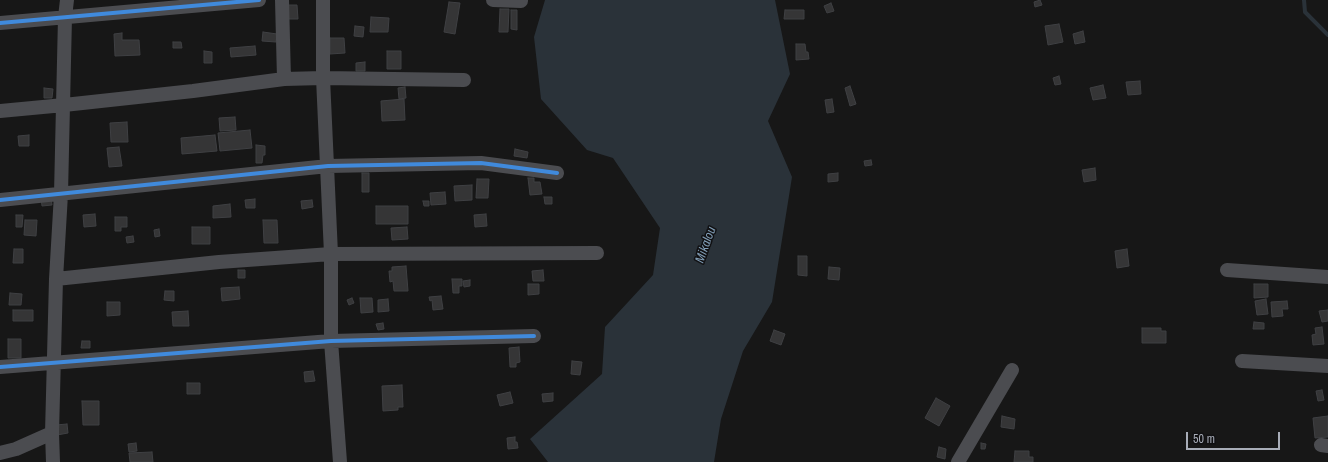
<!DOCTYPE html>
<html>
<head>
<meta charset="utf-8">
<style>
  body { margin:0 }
  #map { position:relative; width:1328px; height:462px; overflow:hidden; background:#171717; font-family:"Archivo Narrow",sans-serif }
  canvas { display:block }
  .scale { position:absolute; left:1186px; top:432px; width:94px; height:18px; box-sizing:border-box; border:2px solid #a8adb8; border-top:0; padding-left:5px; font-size:12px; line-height:14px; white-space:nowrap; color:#a8adb8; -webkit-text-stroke:3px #111113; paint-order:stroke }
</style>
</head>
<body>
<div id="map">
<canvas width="1328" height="462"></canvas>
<div class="scale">50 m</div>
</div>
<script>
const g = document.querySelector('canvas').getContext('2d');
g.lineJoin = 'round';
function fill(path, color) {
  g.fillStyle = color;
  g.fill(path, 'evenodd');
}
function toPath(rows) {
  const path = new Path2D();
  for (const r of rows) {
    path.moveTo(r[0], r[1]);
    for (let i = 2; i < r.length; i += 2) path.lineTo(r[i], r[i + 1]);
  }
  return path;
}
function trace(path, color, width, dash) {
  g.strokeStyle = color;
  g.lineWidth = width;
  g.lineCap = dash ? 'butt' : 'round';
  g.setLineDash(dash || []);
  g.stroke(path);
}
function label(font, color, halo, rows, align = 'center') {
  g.font = font + ' "Archivo Narrow",sans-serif';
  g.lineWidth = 3;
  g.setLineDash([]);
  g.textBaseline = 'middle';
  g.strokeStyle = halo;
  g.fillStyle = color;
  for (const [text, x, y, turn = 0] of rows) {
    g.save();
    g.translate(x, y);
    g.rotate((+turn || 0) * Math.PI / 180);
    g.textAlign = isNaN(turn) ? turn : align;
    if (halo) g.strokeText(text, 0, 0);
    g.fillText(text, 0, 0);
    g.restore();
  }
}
fill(toPath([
  [545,0,775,0,790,74,768,121,792,177,772,302,743,351,721,419,714,462,548,462,530,439,602,374,605,327,653,275,660,228,613,158,587,150,541,99,534,37]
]), '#2a3239');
trace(toPath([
  [1304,0,1305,12,1328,35]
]), '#2a3239', 4);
const building = toPath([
  [1040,0,1042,5,1035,7,1034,2,1040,0],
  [449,2,460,3,455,34,444,32,449,2],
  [831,3,834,11,827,13,824,6,831,3],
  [285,5,297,5,298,19,285,19,285,5],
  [500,9,509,9,508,32,499,32,500,9],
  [511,10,517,10,517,30,511,29,511,10],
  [785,10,804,10,804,19,784,19,785,10],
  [371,17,389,18,388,32,370,32,371,17],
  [1059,24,1063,42,1048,45,1045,26,1059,24],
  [355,26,364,27,363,37,354,36,355,26],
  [1083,31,1085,42,1075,44,1073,34,1083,31],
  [263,32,277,34,276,42,262,41,263,32],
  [122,33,122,40,139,40,140,55,115,56,114,34,122,33],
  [330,38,344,38,345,53,330,54,330,38],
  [173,42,181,42,182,48,173,48,173,42],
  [796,44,805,44,806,52,808,52,809,59,796,60,796,44],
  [255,46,256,55,231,57,230,48,255,46],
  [204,51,212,52,212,63,204,63,204,51],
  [387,51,401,51,401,69,387,69,387,51],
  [365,62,365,71,356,71,356,63,365,62],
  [1059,76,1061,84,1055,85,1053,78,1059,76],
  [1140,81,1141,94,1128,95,1126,82,1140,81],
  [1103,85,1106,98,1093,100,1090,88,1103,85],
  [850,86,856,104,850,106,845,88,850,86],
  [405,87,406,98,399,99,398,88,405,87],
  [44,88,53,89,52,98,44,98,44,88],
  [404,99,405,120,382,121,381,101,404,99],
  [832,99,834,112,827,113,825,100,832,99],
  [235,117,236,130,220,131,219,118,235,117],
  [127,122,128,142,111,142,110,123,127,122],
  [250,130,252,148,220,151,218,133,250,130],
  [29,135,29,146,19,146,18,136,29,135],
  [215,135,217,151,182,154,181,138,215,135],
  [256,145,265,146,265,155,263,155,262,163,256,163,256,145],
  [119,147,122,166,109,167,107,148,119,147],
  [515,149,528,152,527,158,514,156,515,149],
  [871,160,872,165,865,166,864,161,871,160],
  [1095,168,1096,180,1084,182,1082,170,1095,168],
  [362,173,369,173,369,192,362,192,362,173],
  [838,173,838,181,828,182,828,174,838,173],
  [528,178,534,178,534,182,540,182,542,194,530,195,528,178],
  [477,179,489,179,488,198,476,198,477,179],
  [472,185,472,200,455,201,454,186,472,185],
  [445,192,446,204,431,205,430,193,445,192],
  [51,197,52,205,42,206,41,198,51,197],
  [544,197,552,197,552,204,545,204,544,197],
  [255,199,255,208,246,208,245,200,255,199],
  [312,200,313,207,302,209,301,201,312,200],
  [423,201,429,201,429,206,424,206,423,201],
  [230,204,231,217,213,218,213,206,230,204],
  [376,206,408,206,408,224,376,224,376,206],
  [95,214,96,226,84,227,83,215,95,214],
  [486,214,487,226,475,227,474,215,486,214],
  [16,215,23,215,22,227,16,227,16,215],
  [115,217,127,217,127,227,121,227,121,231,115,231,115,217],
  [25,220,37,220,36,236,24,235,25,220],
  [263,220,277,220,278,243,264,243,263,220],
  [192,227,210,227,210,244,192,244,192,227],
  [407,227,408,239,392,240,391,228,407,227],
  [159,229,160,236,155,237,154,230,159,229],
  [133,236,134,242,127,243,126,237,133,236],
  [14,249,23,249,23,263,13,263,14,249],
  [1127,249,1129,266,1117,268,1115,251,1127,249],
  [798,256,807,256,807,276,798,275,798,256],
  [406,266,408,291,394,291,393,281,390,282,389,271,392,271,392,267,406,266],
  [829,267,840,268,839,280,828,279,829,267],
  [238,270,245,270,245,278,238,278,238,270],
  [543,270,544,281,533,281,532,271,543,270],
  [452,279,462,279,462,286,459,286,459,293,453,293,452,279],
  [470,280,470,286,464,287,463,281,470,280],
  [528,284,539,284,539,294,528,295,528,284],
  [1254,284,1268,284,1268,297,1254,298,1254,284],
  [239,287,240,299,222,301,221,288,239,287],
  [165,291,174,291,174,301,164,300,165,291],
  [10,293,22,294,21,305,9,305,10,293],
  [441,296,443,309,433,310,432,300,430,301,429,297,441,296],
  [352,298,354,303,349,305,347,300,352,298],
  [360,298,372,298,373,312,361,313,360,298],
  [388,299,389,311,378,312,378,300,388,299],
  [1266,299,1268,314,1257,315,1255,301,1266,299],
  [1287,301,1288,309,1282,309,1283,316,1272,317,1271,302,1287,301],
  [107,302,120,302,120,315,107,316,107,302],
  [13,310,33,310,33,321,13,321,13,310],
  [1328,310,1328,321,1322,322,1319,311,1328,310],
  [188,311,189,326,173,326,172,312,188,311],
  [1254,322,1264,323,1264,329,1253,329,1254,322],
  [383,323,384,329,378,330,376,324,383,323],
  [1322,327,1324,344,1313,345,1312,335,1316,334,1315,328,1322,327],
  [1142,328,1161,328,1161,331,1166,331,1166,343,1142,343,1142,328],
  [774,330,785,334,781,345,770,341,774,330],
  [8,339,21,339,21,358,8,358,8,339],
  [82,341,90,341,90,348,81,348,82,341],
  [519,347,520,362,516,363,516,367,510,367,509,348,519,347],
  [572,361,582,362,580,375,571,374,572,361],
  [313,371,315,381,305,382,304,372,313,371],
  [187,383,200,383,200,394,187,394,187,383],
  [402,385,403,407,398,407,398,410,383,411,382,386,402,385],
  [1322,390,1324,400,1318,401,1316,391,1322,390],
  [510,392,513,403,500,406,497,395,510,392],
  [553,393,553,401,543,402,542,394,553,393],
  [936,398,950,406,939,426,925,418,936,398],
  [82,401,99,401,99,425,83,425,82,401],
  [1002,416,1015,419,1014,429,1001,427,1002,416],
  [1328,416,1328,437,1315,438,1313,418,1328,416],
  [67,424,68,433,57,435,56,425,67,424],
  [515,437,515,442,517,442,518,448,508,449,507,438,515,437],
  [136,443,137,451,129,452,128,444,136,443],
  [981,443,986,444,985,449,981,449,981,443],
  [939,447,946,449,945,459,937,457,939,447],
  [1015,451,1029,451,1029,457,1033,457,1033,462,1014,462,1015,451],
  [152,452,153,462,130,462,129,453,152,452]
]);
fill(building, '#353536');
trace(building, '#3f4043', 1);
trace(toPath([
  [282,0,284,79],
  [323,0,323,78,331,254,331,341,340,462],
  [493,0,521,1],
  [0,23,259,0],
  [0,111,64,105,193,91,284,79,323,78,464,80],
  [0,200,328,166,481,163,557,173],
  [1227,270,1328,277],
  [56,279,219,262,331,254,597,253],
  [1242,361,1328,366],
  [0,367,331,341,534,336],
  [1321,445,1328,446],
  [0,453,16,449,52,433],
  [53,462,52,433,56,279,61,194,65,17,67,0],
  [958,462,1012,370]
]), '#4b4c50', 14);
trace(toPath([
  [0,23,259,0],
  [0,200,328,166,481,163,557,173],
  [0,367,331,341,534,336]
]), '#408adc', 4);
label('italic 13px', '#7f9bb3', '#111113', [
  ["Mikalou",706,245,-70]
]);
</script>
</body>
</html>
